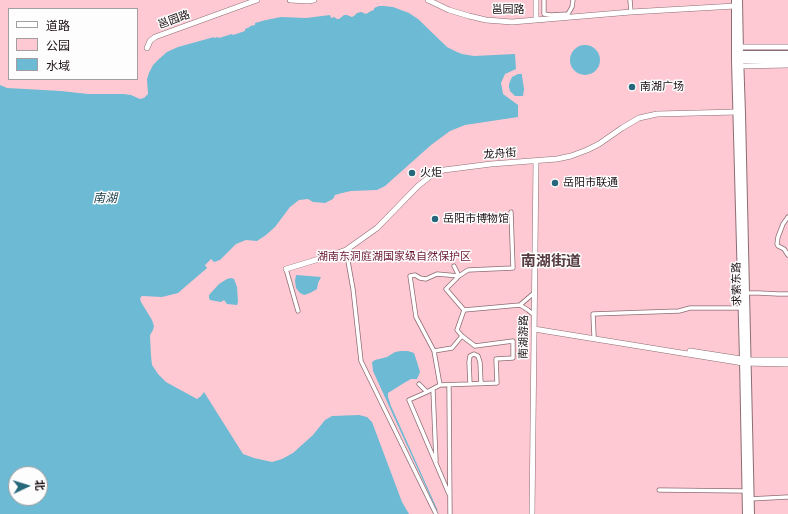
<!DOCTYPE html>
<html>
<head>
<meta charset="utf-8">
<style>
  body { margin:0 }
  #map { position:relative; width:788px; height:514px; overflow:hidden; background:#fee9ed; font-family:"Fira Sans","Noto Sans SC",sans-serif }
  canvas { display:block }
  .legend { position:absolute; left:8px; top:8px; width:130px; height:72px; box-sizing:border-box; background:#fdfdfd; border:1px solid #a39e9f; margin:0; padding:5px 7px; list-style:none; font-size:12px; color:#1b0f12 }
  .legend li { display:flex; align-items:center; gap:8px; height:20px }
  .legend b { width:20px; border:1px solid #a39e9f }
  .north { position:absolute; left:8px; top:466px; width:40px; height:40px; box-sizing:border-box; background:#fdfdfd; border:1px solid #a39e9f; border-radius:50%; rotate:86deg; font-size:11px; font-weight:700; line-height:16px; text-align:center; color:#1b0f12 }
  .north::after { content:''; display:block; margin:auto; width:14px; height:18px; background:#26677b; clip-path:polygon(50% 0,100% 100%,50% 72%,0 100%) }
</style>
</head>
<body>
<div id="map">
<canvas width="788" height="514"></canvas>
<ul class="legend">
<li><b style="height:5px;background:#fff"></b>道路</li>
<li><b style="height:11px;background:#ffc9d3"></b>公园</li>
<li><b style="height:11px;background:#6cbad3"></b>水域</li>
</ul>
<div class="north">北</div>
</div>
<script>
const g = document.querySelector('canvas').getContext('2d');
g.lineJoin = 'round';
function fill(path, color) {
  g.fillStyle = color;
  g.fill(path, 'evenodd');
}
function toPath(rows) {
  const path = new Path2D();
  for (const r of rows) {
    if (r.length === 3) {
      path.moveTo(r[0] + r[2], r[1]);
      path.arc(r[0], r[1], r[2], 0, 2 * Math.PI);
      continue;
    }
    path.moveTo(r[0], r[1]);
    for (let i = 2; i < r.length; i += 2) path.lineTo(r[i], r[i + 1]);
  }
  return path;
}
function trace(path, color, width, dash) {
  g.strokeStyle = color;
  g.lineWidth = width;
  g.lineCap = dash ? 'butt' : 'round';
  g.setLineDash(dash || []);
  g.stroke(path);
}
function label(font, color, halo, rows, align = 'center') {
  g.font = font + ' "Fira Sans","Noto Sans SC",sans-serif';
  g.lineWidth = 3;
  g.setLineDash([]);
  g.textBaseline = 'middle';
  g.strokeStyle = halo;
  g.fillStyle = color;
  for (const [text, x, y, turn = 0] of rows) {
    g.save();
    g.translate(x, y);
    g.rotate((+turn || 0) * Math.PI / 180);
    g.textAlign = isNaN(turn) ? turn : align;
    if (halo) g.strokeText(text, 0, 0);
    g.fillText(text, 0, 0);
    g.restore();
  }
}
fill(toPath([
  [0,0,788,0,788,514,0,514],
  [9,9,137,9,137,79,9,79],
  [16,474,40,474,40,498,16,498]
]), '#ffc9d3');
fill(toPath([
  [379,6,384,6,393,7,409,13,418,19,447,47,457,52,462,54,474,56,515,54,516,69,505,74,501,83,503,94,518,105,518,117,465,125,450,131,431,145,385,186,377,190,351,191,342,193,335,195,333,199,325,203,313,202,308,199,299,200,290,207,275,227,266,235,257,241,246,240,236,244,220,260,214,262,211,259,205,265,207,268,178,293,162,297,142,296,140,298,141,302,152,320,154,326,153,330,150,335,151,356,152,365,158,374,166,382,197,399,201,396,204,392,243,454,254,458,272,462,282,459,293,453,313,435,325,420,332,416,359,415,367,417,372,422,402,502,409,514,0,514,0,85,7,88,61,91,88,94,123,94,131,95,140,99,144,98,148,94,147,79,149,73,153,65,159,59,167,52,178,47,214,37,214,38,218,37,219,38,232,34,233,35,245,31,245,29,250,27,250,26,255,25,255,23,266,20,281,17,306,18,330,15,331,18,334,17,337,19,339,19,344,15,347,15,352,17,354,16,357,13,361,12,366,14,371,11,374,10,374,8],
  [16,474,40,474,40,498,16,498],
  [585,60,15],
  [518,74,522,74,522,76,524,89,523,96,515,96,510,91,509,87,509,84,512,77],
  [296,275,309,276,321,277,318,283,317,289,310,293,304,295,300,293,296,288,295,281],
  [231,278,234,279,237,287,238,302,237,305,227,304,224,300,221,302,210,300,209,298,209,295,219,284,227,279],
  [401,351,408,351,414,353,417,362,420,372,417,379,411,379,404,383,388,393,388,397,391,406,438,511,436,509,373,371,372,362,375,360,387,357,395,352]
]), '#6cbad3');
const street = toPath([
  [544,0,544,14,551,15,568,14,572,7,573,0],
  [630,0,631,12],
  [511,212,513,268,468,270,459,276,446,289,464,310,520,305],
  [788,217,783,224,778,237,777,244,778,246,784,249,788,255],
  [346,250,353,289,361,361,436,514],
  [454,266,459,276],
  [286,269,298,311],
  [459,276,437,274,426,279,420,278,415,275,410,276,416,317,434,351,440,385,497,383,496,359,513,358,513,341,475,346,462,336,457,330,464,310],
  [747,293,759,293,778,294,788,294],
  [534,315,528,310,520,305,534,293],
  [594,336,593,314,679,311,690,308,742,308],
  [434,351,452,348,462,336],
  [419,384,427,392,440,385],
  [470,384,469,362,470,356,474,354,478,356,480,362,481,384],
  [449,385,450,514],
  [433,390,436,461],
  [427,392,409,400,449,494],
  [659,490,746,491],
  [749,499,788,497]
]);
const secondary = toPath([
  [290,0,308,1,314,0],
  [428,0,449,10,469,16,486,20,512,22,631,12,735,6],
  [536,20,536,0],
  [740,47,788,47],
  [147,48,150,41,155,37,257,0],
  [740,66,788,65],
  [286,269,329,256,346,250,377,228,418,186,433,174,444,170,491,164,557,159,571,156,587,150,599,144,622,128,639,118,657,114,737,112],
  [534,329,743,363,788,364],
  [690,351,748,360,788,360],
  [532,514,536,161]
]);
const primary = toPath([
  [735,0,735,60,743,359,746,514],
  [739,0,740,54,742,114,751,514],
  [736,54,788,54],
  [737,60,788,60]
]);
trace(street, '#8c6d73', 5);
trace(secondary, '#8c6d73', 6);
trace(primary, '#8c6d73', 8);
trace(street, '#fff', 3.5);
trace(secondary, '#fff', 5);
trace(primary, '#fff', 6);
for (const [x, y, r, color] of [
  [632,87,4,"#26677b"],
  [412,173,4,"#26677b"],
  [555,183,4,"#26677b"],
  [435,219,4,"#26677b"]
]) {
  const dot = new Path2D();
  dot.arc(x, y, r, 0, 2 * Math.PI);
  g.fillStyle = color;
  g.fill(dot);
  trace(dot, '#fdfdfd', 1.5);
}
label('11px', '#1b0f12', '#fdfdfd', [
  ["邕园路",508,10],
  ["邕园路",174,20,-20],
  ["龙舟街",500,154,-4],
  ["求索东路",737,284,-91],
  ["南湖游路",524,337,-89]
]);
label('11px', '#1b0f12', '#fdfdfd', [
  ["南湖广场",640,87],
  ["火炬",420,173],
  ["岳阳市联通",563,183],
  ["岳阳市博物馆",443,219]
], 'left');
label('11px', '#6b1b35', '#fdfdfd', [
  ["湖南东洞庭湖国家级自然保护区",394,257]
]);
label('italic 12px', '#153a45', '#fdfdfd', [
  ["南湖",105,199]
]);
label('bold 15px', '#573c42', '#fdfdfd', [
  ["南湖街道",551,262]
]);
</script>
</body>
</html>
